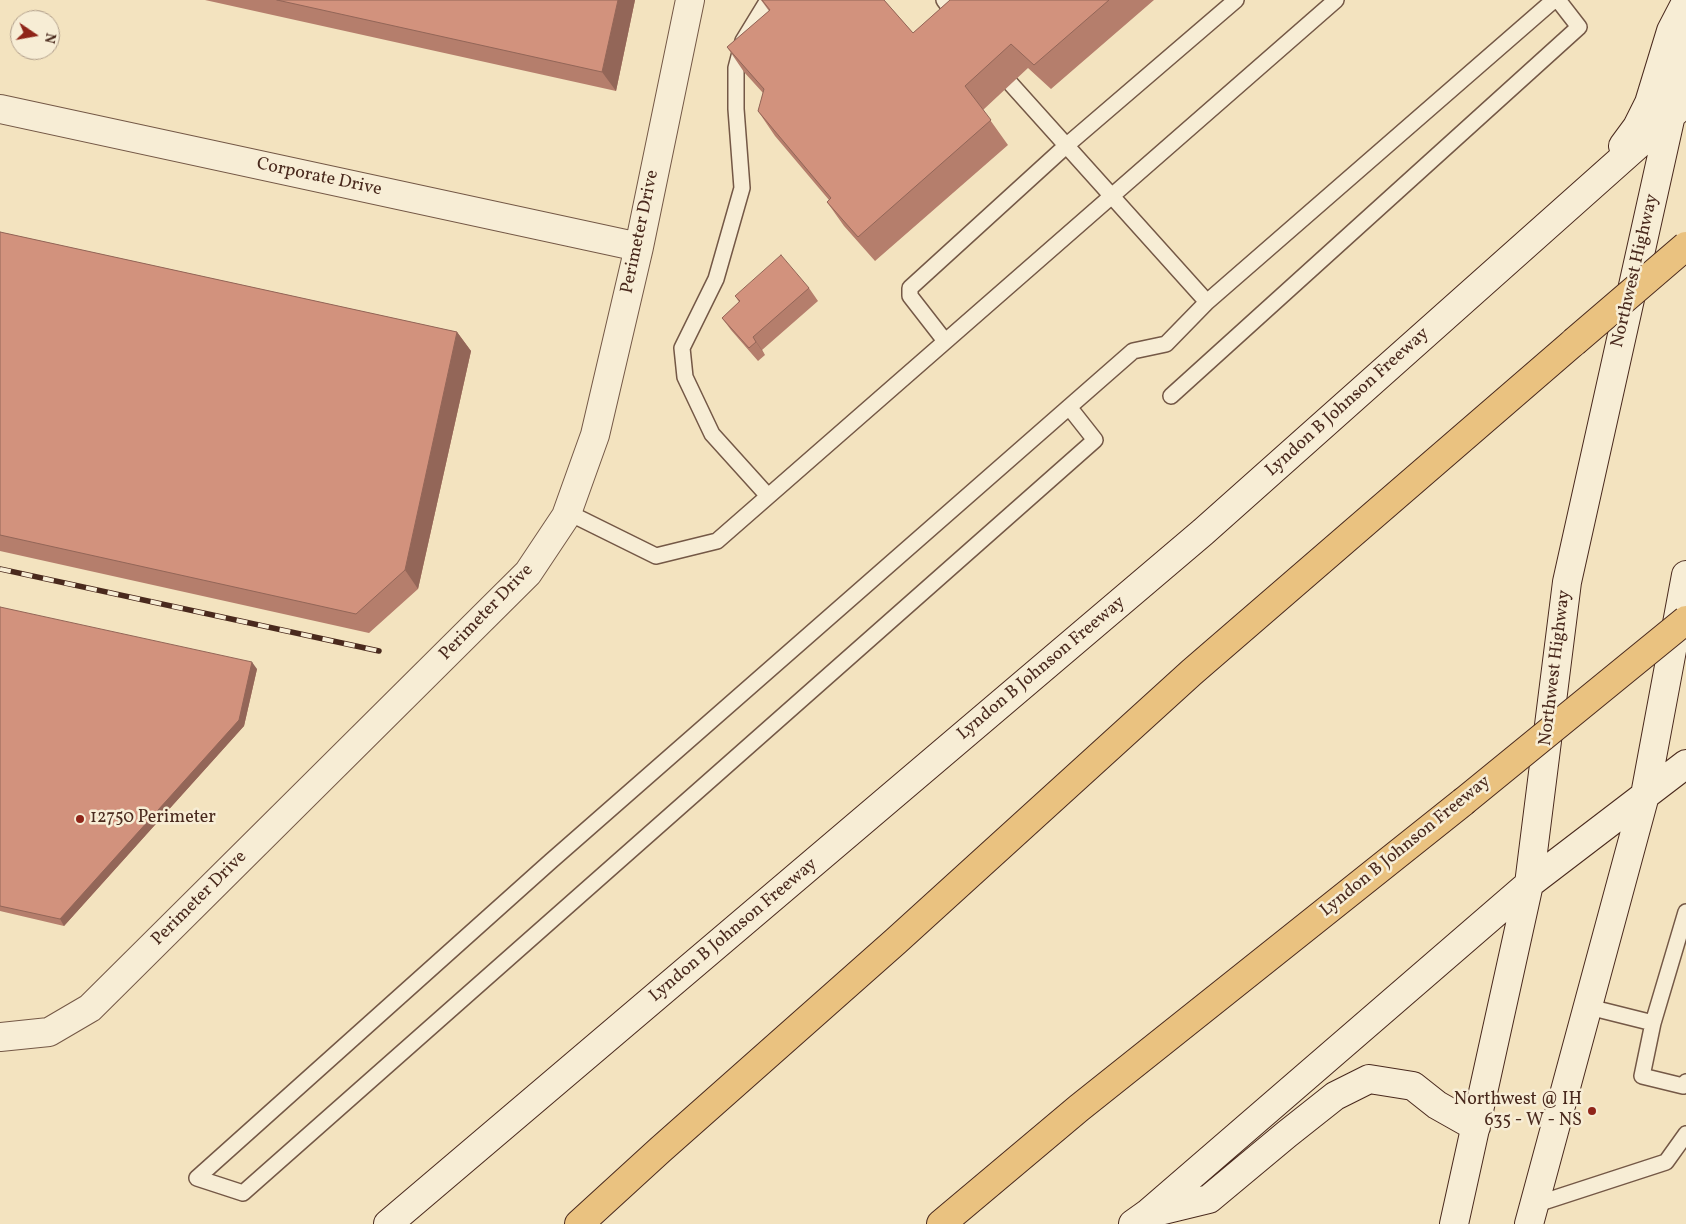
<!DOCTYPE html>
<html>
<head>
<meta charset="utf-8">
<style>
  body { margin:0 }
  #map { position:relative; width:1686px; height:1224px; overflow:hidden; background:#f3e3bf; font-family:Vollkorn,serif }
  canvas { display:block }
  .north { position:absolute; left:10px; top:10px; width:50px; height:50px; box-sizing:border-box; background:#f7edd5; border:1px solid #b19f8b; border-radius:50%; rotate:102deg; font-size:14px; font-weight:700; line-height:20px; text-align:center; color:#49291d }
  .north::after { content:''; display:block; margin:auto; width:18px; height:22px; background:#8f2418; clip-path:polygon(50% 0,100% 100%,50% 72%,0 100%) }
</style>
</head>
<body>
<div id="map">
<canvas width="1686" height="1224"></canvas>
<div class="north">N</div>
</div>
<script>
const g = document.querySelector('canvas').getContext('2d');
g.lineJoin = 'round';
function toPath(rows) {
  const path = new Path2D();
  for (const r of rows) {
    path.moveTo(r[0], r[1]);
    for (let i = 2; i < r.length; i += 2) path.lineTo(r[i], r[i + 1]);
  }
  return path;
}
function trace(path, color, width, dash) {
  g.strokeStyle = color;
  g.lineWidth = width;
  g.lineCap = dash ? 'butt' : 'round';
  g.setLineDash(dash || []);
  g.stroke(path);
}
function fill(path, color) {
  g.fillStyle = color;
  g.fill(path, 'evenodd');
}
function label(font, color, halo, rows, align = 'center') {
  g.font = font + ' Vollkorn,serif';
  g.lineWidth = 5;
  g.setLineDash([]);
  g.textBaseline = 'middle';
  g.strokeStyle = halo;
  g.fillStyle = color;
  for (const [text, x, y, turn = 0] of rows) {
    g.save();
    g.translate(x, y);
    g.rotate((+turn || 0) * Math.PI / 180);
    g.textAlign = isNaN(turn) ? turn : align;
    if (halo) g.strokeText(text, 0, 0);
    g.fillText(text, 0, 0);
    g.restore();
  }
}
const service = toPath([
  [768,0,743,41,736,68,736,109,742,188,716,279,682,348,685,377,712,434,768,496],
  [944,0,959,20],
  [1011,84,1207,302,1554,0],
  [945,341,910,296,910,288,1067,145,1236,0],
  [1171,396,1579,27,1558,0],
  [1069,407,1095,440,243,1193,197,1178,551,861,1133,351,1166,344,1207,302],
  [567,512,656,556,717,541,1336,0],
  [1589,1007,1653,1023,1642,1076,1683,1086,1686,1082],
  [1653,1023,1686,912],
  [1534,1205,1666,1162,1686,1134]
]);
const minor = toPath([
  [0,109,639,247],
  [0,1037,49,1032,90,1008,528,573,566,516,595,435,639,247,690,0]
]);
const secondary = toPath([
  [1623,146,1637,127,1649,103,1671,31,1686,2],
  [1151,1213,1209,1199,1287,1134,1335,1096,1369,1079,1413,1086,1437,1105,1476,1127],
  [388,1224,1203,532,1686,102],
  [1133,1224,1147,1214,1529,884,1686,764],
  [1454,1224,1529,884,1567,582,1671,115,1686,29],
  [1529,1224,1645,795,1686,575]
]);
const motorway = toPath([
  [579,1224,660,1150,896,941,1192,672,1574,342],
  [941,1224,1079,1108,1463,802]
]);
trace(service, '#745846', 18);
trace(minor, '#745846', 30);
trace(secondary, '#49291d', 30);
trace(motorway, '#49291d', 30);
trace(service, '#f7edd5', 15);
trace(minor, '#f7edd5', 28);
trace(secondary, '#f7edd5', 28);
trace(motorway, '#eac280', 28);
const rail = toPath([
  [0,569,379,651]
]);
trace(rail, '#49291d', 5.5);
trace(rail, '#f7edd5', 4, [11]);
const motorwayBridge = toPath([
  [1574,342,1686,246],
  [1463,802,1686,620]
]);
trace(motorwayBridge, '#49291d', 30, []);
trace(motorwayBridge, '#eac280', 28);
fill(toPath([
  [205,0,635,0,616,91],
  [761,0,884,0,913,33,950,0,1154,0,1051,89,1028,68,983,110,1008,145,875,261,844,226,827,202,829,200,775,136,758,111,763,93,744,72,727,47,769,11],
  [0,232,457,332,471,351,418,589,369,633,0,551],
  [809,288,818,301,762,350,765,355,758,361,731,330,722,318,739,302,735,296],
  [0,607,257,669,244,726,64,926,0,911]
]), '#b57e6c');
fill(toPath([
  [618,0,635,0,616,91,602,72],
  [457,332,471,351,418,589,405,570],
  [753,337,762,350,765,355,756,342],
  [252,662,257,669,244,726,64,926,60,919]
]), '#936658');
const building = toPath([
  [277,0,618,0,602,72,277,0],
  [762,0,884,0,913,33,950,0,1109,0,1034,65,1011,44,965,86,991,120,858,237,827,202,831,198,758,111,764,89,727,47,770,10,762,0],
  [0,232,457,332,405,570,356,614,0,535,0,232],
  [781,255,809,288,753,337,756,342,749,348,722,318,740,301,735,296,781,255],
  [0,607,252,662,239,720,60,919,0,906,0,607]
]);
fill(building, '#d2927d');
trace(building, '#936658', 1);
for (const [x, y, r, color] of [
  [80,819,5,"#8f2418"],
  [1592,1111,5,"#8f2418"]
]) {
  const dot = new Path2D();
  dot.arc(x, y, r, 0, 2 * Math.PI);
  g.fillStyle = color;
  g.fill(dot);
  trace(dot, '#f7edd5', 2);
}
label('18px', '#49291d', '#f7edd5', [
  ["Corporate Drive",319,178,12],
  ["Perimeter Drive",641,232,-78],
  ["Northwest Highway",1636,271,-77],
  ["Lyndon B Johnson Freeway",1348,403,-42],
  ["Perimeter Drive",487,613,-46],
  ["Northwest Highway",1556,668,-83],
  ["Lyndon B Johnson Freeway",1042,669,-40],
  ["Lyndon B Johnson Freeway",1406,847,-39],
  ["Perimeter Drive",200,899,-45],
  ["Lyndon B Johnson Freeway",734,931,-40]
]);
label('18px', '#49291d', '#f7edd5', [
  ["12750 Perimeter",90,819],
  ["Northwest @ IH",1582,1101,"right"],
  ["635 - W - NS",1582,1122,"right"]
], 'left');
</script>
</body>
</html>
